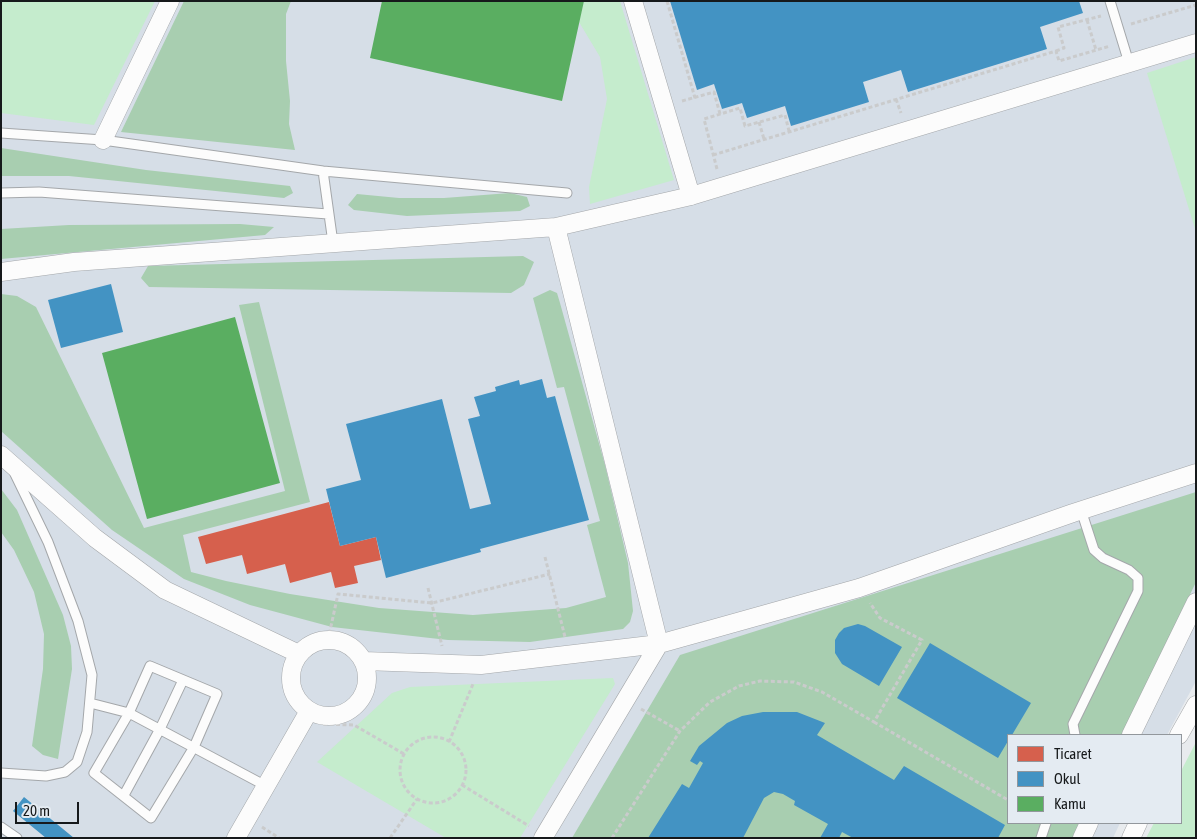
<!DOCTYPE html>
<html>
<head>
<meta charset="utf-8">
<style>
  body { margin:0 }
  #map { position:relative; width:1197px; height:839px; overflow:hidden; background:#e8ebee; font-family:"Asap Condensed",sans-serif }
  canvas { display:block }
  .frame { position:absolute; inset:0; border:2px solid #16191b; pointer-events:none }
  .legend { position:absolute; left:1007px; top:734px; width:175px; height:90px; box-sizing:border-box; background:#e4ebf2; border:1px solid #92979c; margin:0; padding:6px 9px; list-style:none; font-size:15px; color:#16191b }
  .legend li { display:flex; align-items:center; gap:10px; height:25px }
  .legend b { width:25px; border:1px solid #92979c }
  .scale { position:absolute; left:15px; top:802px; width:64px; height:22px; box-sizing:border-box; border:2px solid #16191b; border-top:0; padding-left:6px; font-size:15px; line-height:18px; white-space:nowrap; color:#16191b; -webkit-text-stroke:4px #e4ebf2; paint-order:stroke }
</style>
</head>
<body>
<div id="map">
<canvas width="1197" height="839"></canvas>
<div class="frame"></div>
<ul class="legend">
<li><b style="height:14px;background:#d6604d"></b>Ticaret</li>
<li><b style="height:14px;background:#4393c3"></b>Okul</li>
<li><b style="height:14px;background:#5aae61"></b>Kamu</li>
</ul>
<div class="scale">20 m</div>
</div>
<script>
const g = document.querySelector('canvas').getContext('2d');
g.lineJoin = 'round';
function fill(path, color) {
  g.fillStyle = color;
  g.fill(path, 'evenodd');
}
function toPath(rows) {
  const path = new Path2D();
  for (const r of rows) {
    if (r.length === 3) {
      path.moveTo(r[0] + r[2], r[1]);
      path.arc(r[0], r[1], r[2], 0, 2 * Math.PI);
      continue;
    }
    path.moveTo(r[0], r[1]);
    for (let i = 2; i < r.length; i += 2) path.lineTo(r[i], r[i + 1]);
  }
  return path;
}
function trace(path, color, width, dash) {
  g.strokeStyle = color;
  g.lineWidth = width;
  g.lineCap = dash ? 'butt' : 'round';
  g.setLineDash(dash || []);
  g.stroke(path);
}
fill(toPath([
  [1,1,1196,1,1196,681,1167,735,1008,735,1008,823,1120,823,1113,838,1,838]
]), '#d6dee7');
fill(toPath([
  [1,1,155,1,94,125,1,113],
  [584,1,620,1,674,180,590,204,589,187,607,99,600,57,579,22],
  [1196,57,1196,232,1147,73],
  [613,678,615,684,520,838,446,838,317,762,392,693,410,687],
  [1196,742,1196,838,1146,838,1154,823,1181,823,1181,771]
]), '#c5eccd');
fill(toPath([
  [184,1,291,1,286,14,286,61,290,101,289,124,295,150,121,132],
  [1,148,146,170,290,186,293,193,284,198,69,176,1,176],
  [510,193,527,197,530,206,520,211,407,216,354,210,348,205,357,194,399,198,444,198],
  [240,224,274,227,265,235,1,259,1,229,69,225],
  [523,256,534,262,524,285,511,293,149,287,141,278,148,266],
  [550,290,557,293,560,303,605,465,628,563,633,611,630,622,623,629,530,642,448,640,332,627,250,605,184,579,112,530,1,431,1,294,17,296,36,307,144,528,285,491,239,305,259,302,310,502,183,535,191,572,226,581,290,594,379,608,473,615,566,608,606,597,587,525,600,521,564,387,557,388,533,298],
  [1,489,17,510,63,615,71,646,72,669,58,759,43,755,32,746,43,669,44,634,34,592,14,550,1,532],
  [1196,492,1196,582,1123,735,1008,735,1008,823,1081,823,1073,838,572,838,680,655]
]), '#a8ceb0');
fill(toPath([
  [329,502,340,546,376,537,381,560,354,566,358,583,335,588,331,572,290,583,285,564,247,574,242,555,206,564,198,537]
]), '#d6604d');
fill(toPath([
  [670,1,1079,1,1083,13,1040,27,1047,49,908,92,901,70,863,82,869,102,791,126,785,106,747,118,742,103,722,109,714,84,697,90],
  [111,284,123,332,61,348,48,300],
  [542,379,547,398,555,396,589,520,480,549,481,552,386,578,376,537,340,546,326,489,361,480,346,424,442,399,470,509,491,504,468,419,480,416,474,397,496,391,495,387,519,380,520,385],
  [858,624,865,626,902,647,879,686,842,664,835,653,835,640,839,633,844,628],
  [930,643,1031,703,1012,735,1008,735,1008,741,998,758,897,698],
  [763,712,797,712,825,723,817,735,894,780,904,766,1005,825,998,838,853,838,842,832,839,838,820,838,828,824,794,805,795,801,783,794,774,792,764,798,743,838,648,838,682,784,689,788,703,763,700,761,697,765,690,761,699,746,727,723,742,716],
  [24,797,74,838,46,838,13,811]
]), '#4393c3');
fill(toPath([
  [382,1,584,1,562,101,370,58],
  [235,317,280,483,147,519,102,353]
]), '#5aae61');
const lane = toPath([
  [1110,1,1129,63],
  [1,133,103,140,323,171,567,193],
  [323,171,333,243],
  [1,193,39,192,328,214],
  [150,666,217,694,194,747,151,818,94,773,129,713,150,666],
  [90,703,129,713,266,786],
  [1075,735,1073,724,1138,591,1138,578,1129,570,1103,558,1094,550,1081,510],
  [1,773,46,776,65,772,77,762,87,732,92,675,78,621,48,542,15,474],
  [124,795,160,729,183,680],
  [1,827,17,838],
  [1041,838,1046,823]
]);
const street = toPath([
  [633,1,691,196],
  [103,140,170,1],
  [1,272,74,262,556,227,691,196,1196,43],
  [1,455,95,538,165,590,299,654],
  [329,678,38],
  [363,661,481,665,659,644,859,588,1073,513,1196,473],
  [1131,735,1196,602],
  [1179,735,1196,705],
  [236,838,309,711],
  [543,838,659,644,556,227],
  [1082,838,1089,823],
  [1131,838,1138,823]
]);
trace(lane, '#a4a7aa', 11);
trace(street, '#a4a7aa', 19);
trace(toPath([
  [667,1,695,98],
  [1087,20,1096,50],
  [1131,24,1196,5],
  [1056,51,1064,48,1058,27,1101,16],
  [896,99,901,113],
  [682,101,714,92,720,114],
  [759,122,764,139],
  [713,155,1056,51,1059,61,1110,46],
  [717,169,704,119,740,108,745,126,785,115,789,131],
  [545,557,565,637],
  [428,588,442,646],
  [328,640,338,594,432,603,550,574],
  [641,709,680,731],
  [874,722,1008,800],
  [323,724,354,725,404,754],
  [433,770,33],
  [449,742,473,684],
  [462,785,529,826],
  [262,827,279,838],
  [390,838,417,799],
  [612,838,680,731,710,702,739,686,760,681,794,682,822,692,874,722,922,640,880,618,870,603]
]), '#cacbcc', 3, [4, 2.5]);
trace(lane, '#fcfcfc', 9);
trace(street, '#fcfcfc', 18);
</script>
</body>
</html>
